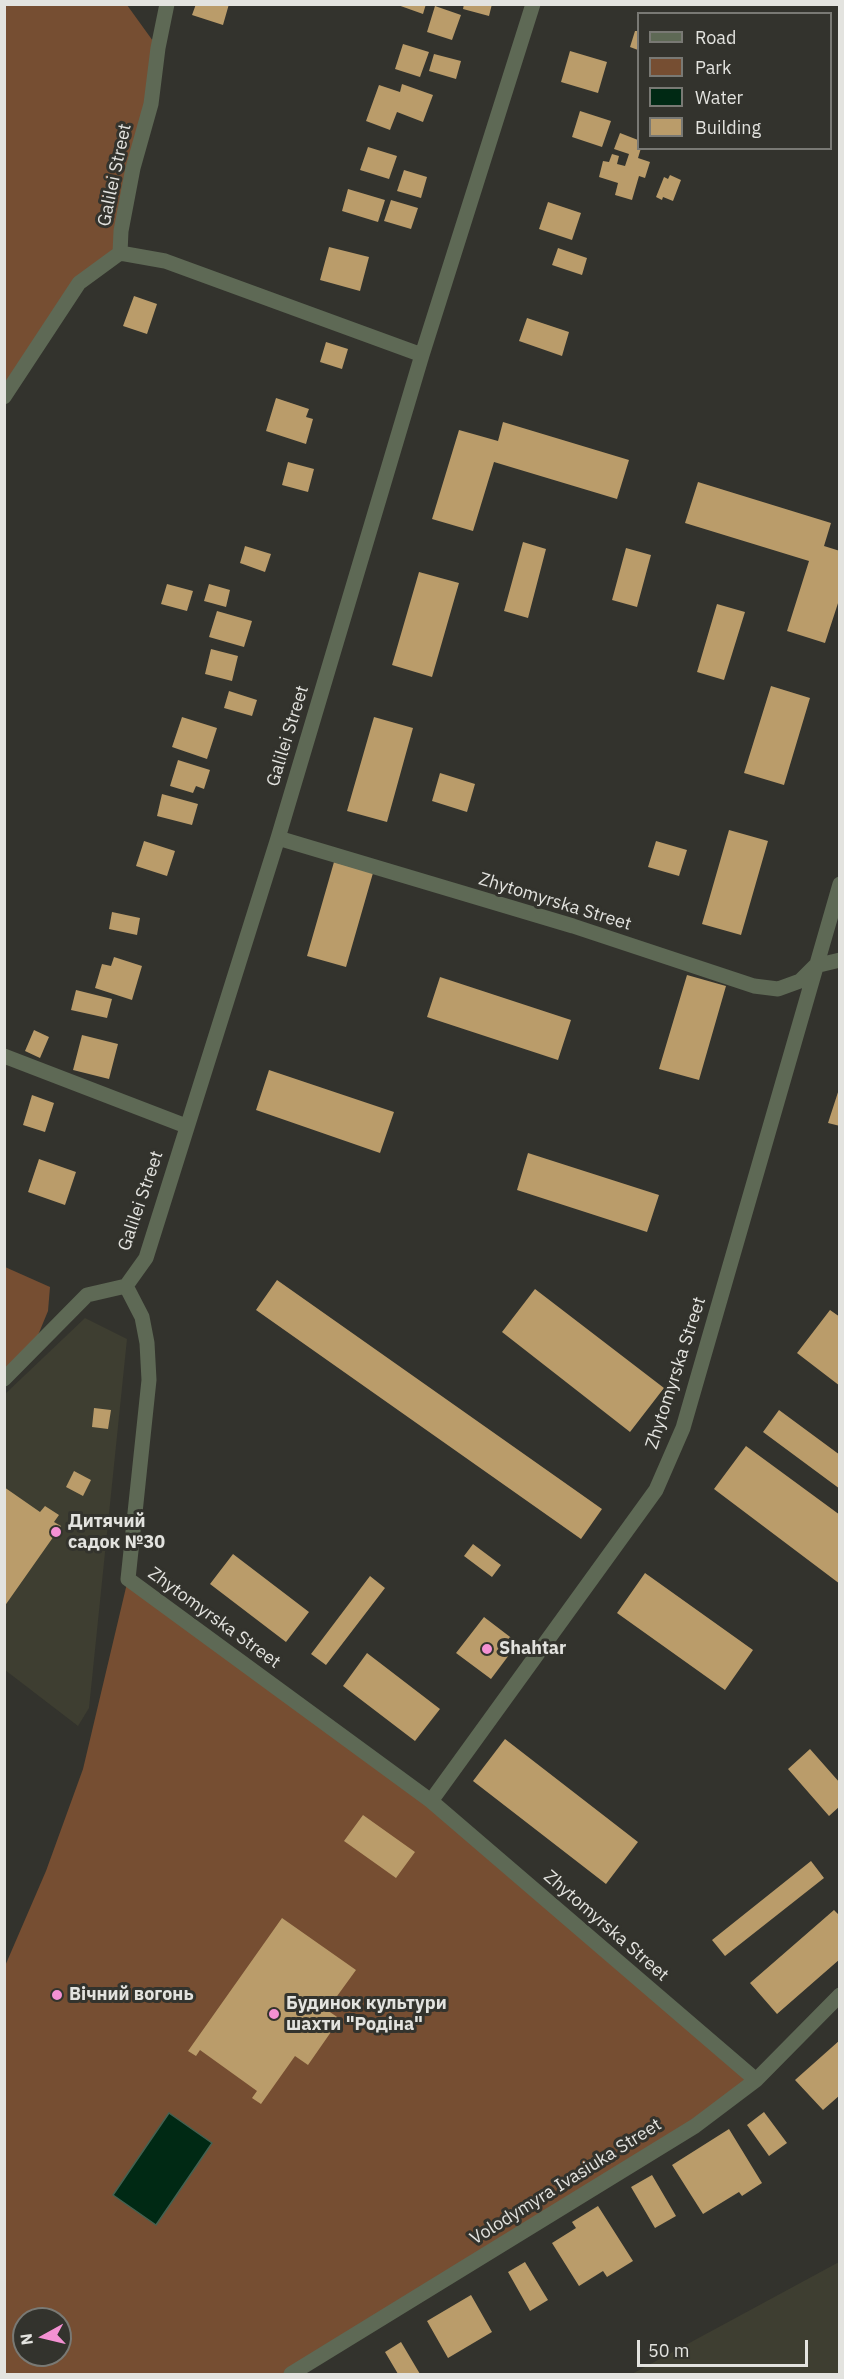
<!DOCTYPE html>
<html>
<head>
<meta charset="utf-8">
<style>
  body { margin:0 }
  #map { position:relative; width:844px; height:2379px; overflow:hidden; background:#33332d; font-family:"IBM Plex Sans",sans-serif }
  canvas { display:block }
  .frame { position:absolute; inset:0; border:6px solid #e3e3df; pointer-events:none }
  .legend { position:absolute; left:637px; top:12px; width:195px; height:138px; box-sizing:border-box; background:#33332d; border:2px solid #797974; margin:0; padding:8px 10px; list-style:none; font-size:18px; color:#e3e3df }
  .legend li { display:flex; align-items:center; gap:12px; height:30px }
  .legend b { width:30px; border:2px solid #797974 }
  .north { position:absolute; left:12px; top:2307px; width:60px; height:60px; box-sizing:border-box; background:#33332d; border:2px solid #797974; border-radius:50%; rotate:262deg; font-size:16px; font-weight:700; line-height:24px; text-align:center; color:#e3e3df }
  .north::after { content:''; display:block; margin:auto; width:21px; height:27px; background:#f491d3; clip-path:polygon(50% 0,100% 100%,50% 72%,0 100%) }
  .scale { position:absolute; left:637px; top:2340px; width:171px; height:27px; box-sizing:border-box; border:3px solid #e3e3df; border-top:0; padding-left:8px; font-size:18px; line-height:21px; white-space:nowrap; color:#e3e3df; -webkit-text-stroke:4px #33332d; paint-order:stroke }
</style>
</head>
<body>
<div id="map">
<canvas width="844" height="2379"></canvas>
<div class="frame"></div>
<ul class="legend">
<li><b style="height:8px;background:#5e6955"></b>Road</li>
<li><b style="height:16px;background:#764e32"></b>Park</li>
<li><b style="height:16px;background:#002914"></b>Water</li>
<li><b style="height:16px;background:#ba9c6a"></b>Building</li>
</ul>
<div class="north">N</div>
<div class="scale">50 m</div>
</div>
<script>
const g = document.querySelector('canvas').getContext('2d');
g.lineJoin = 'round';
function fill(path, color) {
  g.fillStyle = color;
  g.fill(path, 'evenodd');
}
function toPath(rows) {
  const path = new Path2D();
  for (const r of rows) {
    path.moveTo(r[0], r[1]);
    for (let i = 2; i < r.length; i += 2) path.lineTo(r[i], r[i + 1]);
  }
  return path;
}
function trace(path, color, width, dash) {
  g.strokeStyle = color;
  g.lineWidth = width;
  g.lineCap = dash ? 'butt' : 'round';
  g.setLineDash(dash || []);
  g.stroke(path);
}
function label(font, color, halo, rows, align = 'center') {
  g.font = font + ' "IBM Plex Sans",sans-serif';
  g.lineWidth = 6;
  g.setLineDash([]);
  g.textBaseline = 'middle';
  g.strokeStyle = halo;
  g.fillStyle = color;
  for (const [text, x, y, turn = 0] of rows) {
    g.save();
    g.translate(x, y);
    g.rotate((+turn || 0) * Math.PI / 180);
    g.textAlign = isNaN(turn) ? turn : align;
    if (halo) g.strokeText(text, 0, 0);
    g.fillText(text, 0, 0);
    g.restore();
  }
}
fill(toPath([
  [85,1318,127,1339,89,1708,78,1726,5,1670,4,1395],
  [839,2262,839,2374,632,2374]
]), '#3e3e31');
fill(toPath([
  [5,5,127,5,158,48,120,253,97,268,5,397],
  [5,1267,50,1287,48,1311,36,1340,5,1372],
  [128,1579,431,1801,756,2080,291,2374,5,2374,5,1966,46,1871,83,1769],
  [24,2319,60,2319,60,2355,24,2355]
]), '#764e32');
const water = toPath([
  [169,2113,212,2143,156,2225,113,2195,169,2113]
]);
fill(water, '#002914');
trace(water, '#446151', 1.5);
fill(toPath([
  [196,4,229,4,223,25,192,15],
  [395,4,426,4,423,14],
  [464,4,492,4,489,16,463,9],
  [435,6,461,15,452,40,427,32],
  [635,31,638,31,638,50,630,47],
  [403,44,429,52,420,77,395,69],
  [570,51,607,62,598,93,561,82],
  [434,54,461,61,456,79,429,71],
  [402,84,433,95,423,122,397,112,390,130,366,121,379,85,400,92],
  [580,111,611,121,602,147,572,137],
  [620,133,638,140,638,148,641,148,638,158,650,162,645,178,639,176,632,200,615,195,618,183,599,177,603,161,609,162,612,154,619,156,617,164,625,166,629,154,614,149],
  [368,147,397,156,389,179,360,170],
  [404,170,427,177,421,198,397,191],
  [670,175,681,180,673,201,663,197,662,200,656,197,664,177,668,179],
  [348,189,385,200,378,222,342,211],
  [391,200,418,208,411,229,384,221],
  [548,202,581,213,572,240,539,229],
  [329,247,369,257,360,291,320,280],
  [558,248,587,258,582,275,552,265],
  [134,296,157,304,147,334,123,326],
  [527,318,569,332,562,356,519,341],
  [326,342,348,349,342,369,320,362],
  [276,398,309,409,306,417,313,419,306,444,266,431],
  [503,422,629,460,617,499,494,462,473,531,432,519,459,430,498,441],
  [288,462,314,469,308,492,282,485],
  [698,482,831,523,824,546,840,551,840,597,825,643,787,631,809,561,685,523],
  [523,542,546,549,528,618,504,611],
  [245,546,271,554,265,572,240,563],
  [626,548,651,555,637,607,612,600],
  [419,572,459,583,432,677,392,665],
  [167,584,193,591,187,611,161,604],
  [209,584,230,590,226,607,204,601],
  [717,604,745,612,724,680,697,672],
  [217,611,252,621,244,647,209,637],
  [211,649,238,656,232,681,205,674],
  [771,686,810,698,784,785,744,773],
  [229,691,257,700,252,716,224,708],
  [182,717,217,728,207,759,172,747],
  [374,717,413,728,387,822,347,811],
  [178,760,210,770,204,789,196,786,193,793,170,786],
  [440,773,475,784,467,812,432,801],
  [162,794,198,804,192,825,157,816],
  [729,830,768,841,741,935,702,924],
  [144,841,175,851,167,876,136,866],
  [656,841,687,850,679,876,648,867],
  [334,862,373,873,346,967,307,956],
  [112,912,140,918,137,935,109,929],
  [114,957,142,966,132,1000,95,988,102,964,111,966],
  [687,975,726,986,699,1080,659,1069],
  [440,977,571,1020,558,1060,427,1017],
  [76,990,112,999,107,1018,71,1010],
  [34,1030,49,1037,40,1058,25,1051],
  [82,1035,118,1044,109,1079,73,1070],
  [269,1070,394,1112,380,1153,256,1110],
  [840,1086,840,1126,828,1123],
  [32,1095,54,1103,45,1132,23,1125],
  [528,1153,659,1195,647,1232,517,1190],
  [39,1159,76,1172,65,1205,28,1192],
  [277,1280,602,1509,581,1539,256,1310],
  [535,1289,664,1388,630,1432,502,1332],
  [830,1310,840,1317,840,1386,797,1353],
  [94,1408,111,1410,108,1429,92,1427],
  [779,1410,840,1455,840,1489,763,1432],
  [746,1446,840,1515,840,1584,714,1489],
  [74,1471,91,1480,83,1496,66,1487],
  [4,1487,40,1512,45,1506,59,1515,54,1522,61,1526,4,1607],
  [473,1544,501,1565,492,1577,464,1556],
  [233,1554,309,1612,286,1642,210,1584],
  [645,1573,753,1650,725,1690,617,1613],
  [370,1576,385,1588,326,1665,311,1654],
  [484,1617,518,1643,491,1679,456,1653],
  [367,1653,440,1709,415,1741,343,1686],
  [505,1739,638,1842,606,1884,473,1781],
  [810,1749,840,1783,840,1806,829,1816,788,1769],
  [363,1815,415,1852,396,1878,344,1841],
  [811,1861,824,1878,725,1956,712,1940],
  [834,1910,840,1916,840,1959,777,2014,750,1983],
  [282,1918,356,1970,327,2010,340,2019,308,2065,295,2056,261,2104,252,2098,257,2091,200,2050,196,2056,188,2051],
  [840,2040,840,2095,823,2110,795,2080],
  [764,2112,787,2143,769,2156,747,2125],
  [729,2129,762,2183,742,2196,739,2192,703,2214,672,2165],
  [652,2175,676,2216,655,2228,631,2187],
  [598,2206,633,2261,607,2277,603,2271,579,2286,552,2243,576,2228,572,2222],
  [525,2262,548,2300,530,2311,508,2272],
  [471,2295,492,2332,448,2358,427,2321],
  [401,2342,420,2374,398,2374,385,2352]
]), '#ba9c6a');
trace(toPath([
  [120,253,165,261,422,355],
  [120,253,121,231,133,168,151,104,158,48,167,4],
  [4,397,79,283,120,253],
  [278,838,573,926,754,986,778,989,800,981,815,966,840,960],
  [4,1056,186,1126],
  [126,1286,146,1258,278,838,422,355,533,4],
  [126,1286,142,1317,147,1343,149,1380,128,1579,431,1801],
  [4,1379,87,1295,126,1286],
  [756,2080,431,1801,656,1490,683,1428,840,884],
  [291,2374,695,2126,756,2080,840,1995]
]), '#5e6955', 15);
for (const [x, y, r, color] of [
  [56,1532,6,"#f491d3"],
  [487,1649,6,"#f491d3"],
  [57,1995,6,"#f491d3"],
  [274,2014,6,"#f491d3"]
]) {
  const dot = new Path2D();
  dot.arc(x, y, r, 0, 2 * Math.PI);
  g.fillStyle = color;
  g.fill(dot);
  trace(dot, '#33332d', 2);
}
label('18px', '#e3e3df', '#33332d', [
  ["Galilei Street",115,175,-78],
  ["Galilei Street",288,736,-73],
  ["Zhytomyrska Street",555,902,17],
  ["Galilei Street",141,1201,-71],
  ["Zhytomyrska Street",676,1373,-72],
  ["Zhytomyrska Street",214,1618,36],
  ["Zhytomyrska Street",606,1926,41],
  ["Volodymyra Ivasiuka Street",566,2182,-32]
]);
label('bold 18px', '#e3e3df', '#33332d', [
  ["Дитячий",68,1522],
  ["садок №30",68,1543],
  ["Shahtar",499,1649],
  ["Вічний вогонь",69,1995],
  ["Будинок культури",286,2004],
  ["шахти \"Родіна\"",286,2025]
], 'left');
</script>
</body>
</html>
